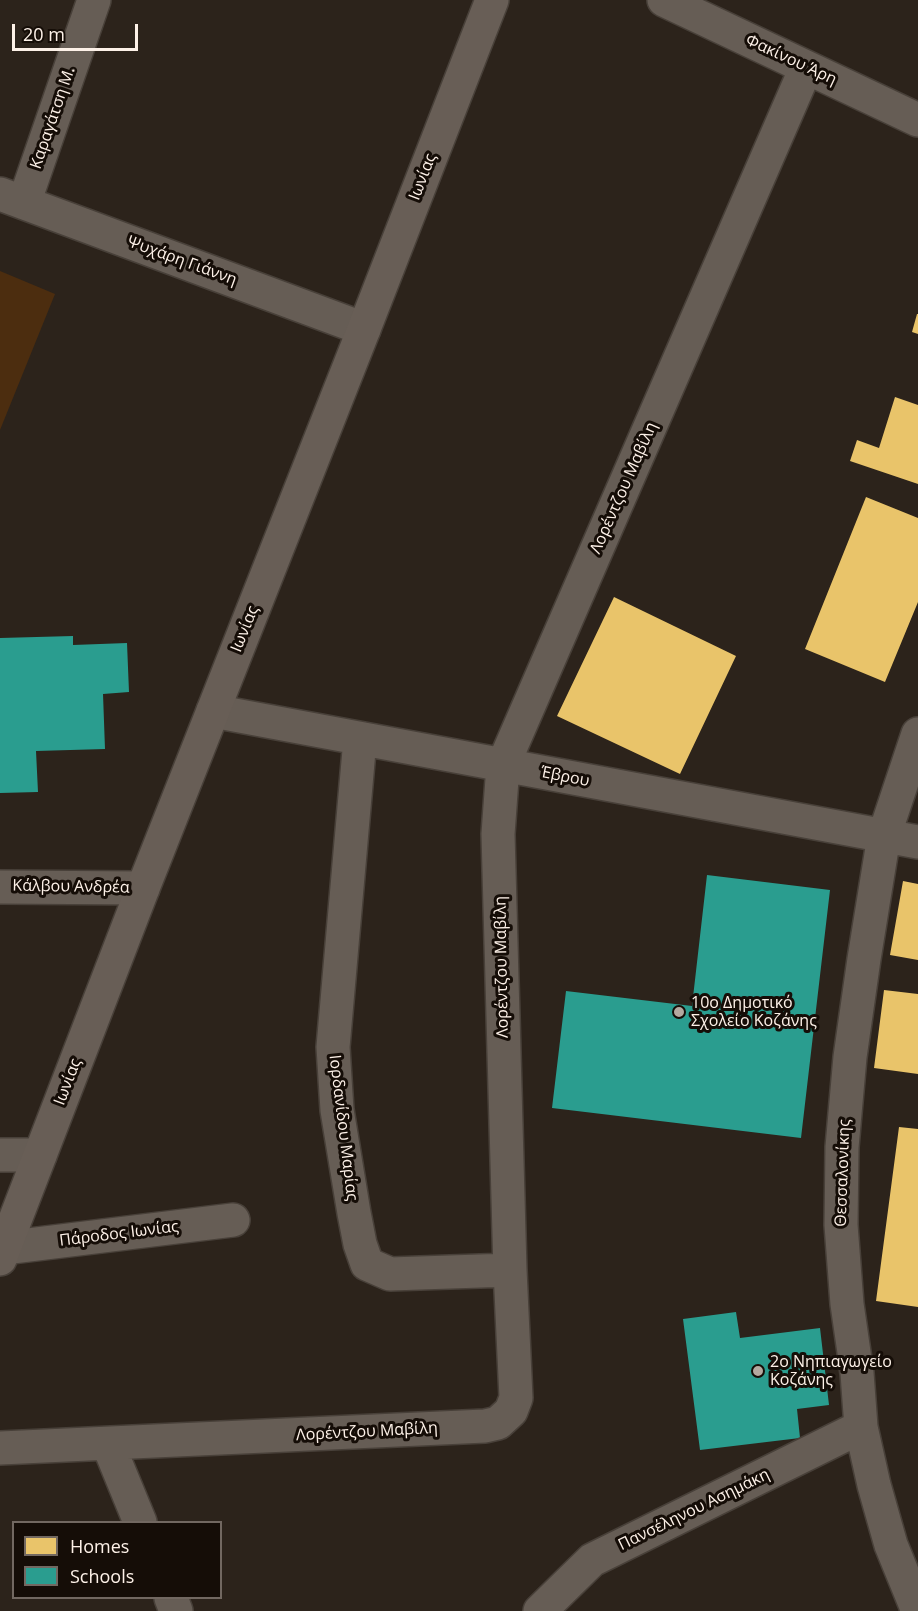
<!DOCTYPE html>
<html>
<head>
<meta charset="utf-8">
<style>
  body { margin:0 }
  #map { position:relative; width:918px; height:1611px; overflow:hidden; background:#2c231b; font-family:"Open Sans",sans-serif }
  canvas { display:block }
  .legend { position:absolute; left:12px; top:1521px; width:210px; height:78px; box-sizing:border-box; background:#150d07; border:2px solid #726861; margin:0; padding:8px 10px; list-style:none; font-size:18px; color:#fdf1e8 }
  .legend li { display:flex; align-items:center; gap:12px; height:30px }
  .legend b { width:30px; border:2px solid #726861 }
  .scale { position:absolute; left:12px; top:24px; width:126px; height:27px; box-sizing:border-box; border:3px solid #fdf1e8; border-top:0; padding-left:8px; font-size:18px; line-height:21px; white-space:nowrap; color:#fdf1e8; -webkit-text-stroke:4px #150d07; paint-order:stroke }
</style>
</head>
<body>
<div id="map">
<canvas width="918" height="1611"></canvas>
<ul class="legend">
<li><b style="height:16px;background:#e9c46a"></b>Homes</li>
<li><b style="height:16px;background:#2a9d8f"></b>Schools</li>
</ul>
<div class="scale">20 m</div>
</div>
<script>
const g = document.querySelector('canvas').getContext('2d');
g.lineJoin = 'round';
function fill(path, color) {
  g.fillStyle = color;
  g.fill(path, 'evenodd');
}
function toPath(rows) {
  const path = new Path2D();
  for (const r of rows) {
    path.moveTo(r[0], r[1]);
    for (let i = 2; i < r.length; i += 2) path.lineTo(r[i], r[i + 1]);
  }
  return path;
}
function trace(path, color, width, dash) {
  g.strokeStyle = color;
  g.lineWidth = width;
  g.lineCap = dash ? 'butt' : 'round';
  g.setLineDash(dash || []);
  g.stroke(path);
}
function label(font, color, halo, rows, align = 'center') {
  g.font = font + ' "Open Sans",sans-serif';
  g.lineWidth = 6;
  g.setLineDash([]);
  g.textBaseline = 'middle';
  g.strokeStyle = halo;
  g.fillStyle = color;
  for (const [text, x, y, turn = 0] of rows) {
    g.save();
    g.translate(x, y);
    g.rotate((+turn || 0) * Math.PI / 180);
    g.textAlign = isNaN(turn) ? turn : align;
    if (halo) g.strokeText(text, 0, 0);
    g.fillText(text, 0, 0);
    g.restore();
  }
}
fill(toPath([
  [0,271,55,294,0,430]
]), '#4c2d0f');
fill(toPath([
  [917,314,918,314,918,334,912,332],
  [895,397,918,405,918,484,850,461,857,440,879,448],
  [866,497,918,518,918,602,885,682,805,649],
  [614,597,736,656,680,774,557,716],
  [903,881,918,884,918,960,890,955],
  [884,990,918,994,918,1074,874,1068],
  [899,1127,918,1129,918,1307,876,1301]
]), '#e9c46a');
fill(toPath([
  [73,636,73,645,127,643,129,692,103,694,105,749,36,751,38,792,0,793,0,638],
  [707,875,830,890,801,1138,552,1108,566,991,692,1006],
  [736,1312,740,1338,820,1328,829,1405,797,1409,800,1438,700,1450,683,1319]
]), '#2a9d8f');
const minor = toPath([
  [664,0,918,120],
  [0,194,364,329],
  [24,203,94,0],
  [213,711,918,842],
  [360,739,333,1047,337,1110,354,1213,360,1244,367,1264,390,1274,510,1270],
  [0,887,143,888],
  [0,1155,40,1155],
  [4,1248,233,1220],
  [108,1444,140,1522],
  [0,1448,485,1426,498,1423,511,1411,516,1398,510,1270,498,834,503,765,806,68],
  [171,1598,176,1611],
  [540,1611,592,1560,861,1427],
  [918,1611,891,1545,874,1485,861,1427,857,1373,847,1304,841,1225,842,1147,850,1057,864,959,884,836,918,734]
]);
const secondary = toPath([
  [0,1259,143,888,364,329,492,0]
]);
trace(minor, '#484039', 36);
trace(secondary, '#484039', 36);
trace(minor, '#665d55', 33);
trace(secondary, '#685e56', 33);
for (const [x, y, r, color] of [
  [679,1012,6,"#b4a9a0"],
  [758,1371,6,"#b4a9a0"]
]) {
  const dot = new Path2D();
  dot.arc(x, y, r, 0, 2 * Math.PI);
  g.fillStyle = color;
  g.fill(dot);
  trace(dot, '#150d07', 2);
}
label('16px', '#fdf1e8', '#150d07', [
  ["Φακίνου Άρη",791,60,25],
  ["Καραγάτση Μ.",53,118,-71],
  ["Ιωνίας",423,177,-69],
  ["Ψυχάρη Γιάννη",182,261,20],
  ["Λορέντζου Μαβίλη",624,488,-66],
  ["Ιωνίας",245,629,-68],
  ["Έβρου",565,777,11],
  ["Κάλβου Ανδρέα",71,887,1],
  ["Λορέντζου Μαβίλη",502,967,-91],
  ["Ιωνίας",68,1082,-69],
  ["Ιορδανίδου Μαρίας",343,1128,83],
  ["Θεσσαλονίκης",843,1173,-88],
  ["Πάροδος Ιωνίας",119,1234,-7],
  ["Λορέντζου Μαβίλη",367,1432,-3],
  ["Πανσέληνου Ασημάκη",694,1510,-26]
]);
label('16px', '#fdf1e8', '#150d07', [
  ["10ο Δημοτικό",691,1003],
  ["Σχολείο Κοζάνης",691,1021],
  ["2ο Νηπιαγωγείο",770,1362],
  ["Κοζάνης",770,1380]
], 'left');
</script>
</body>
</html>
